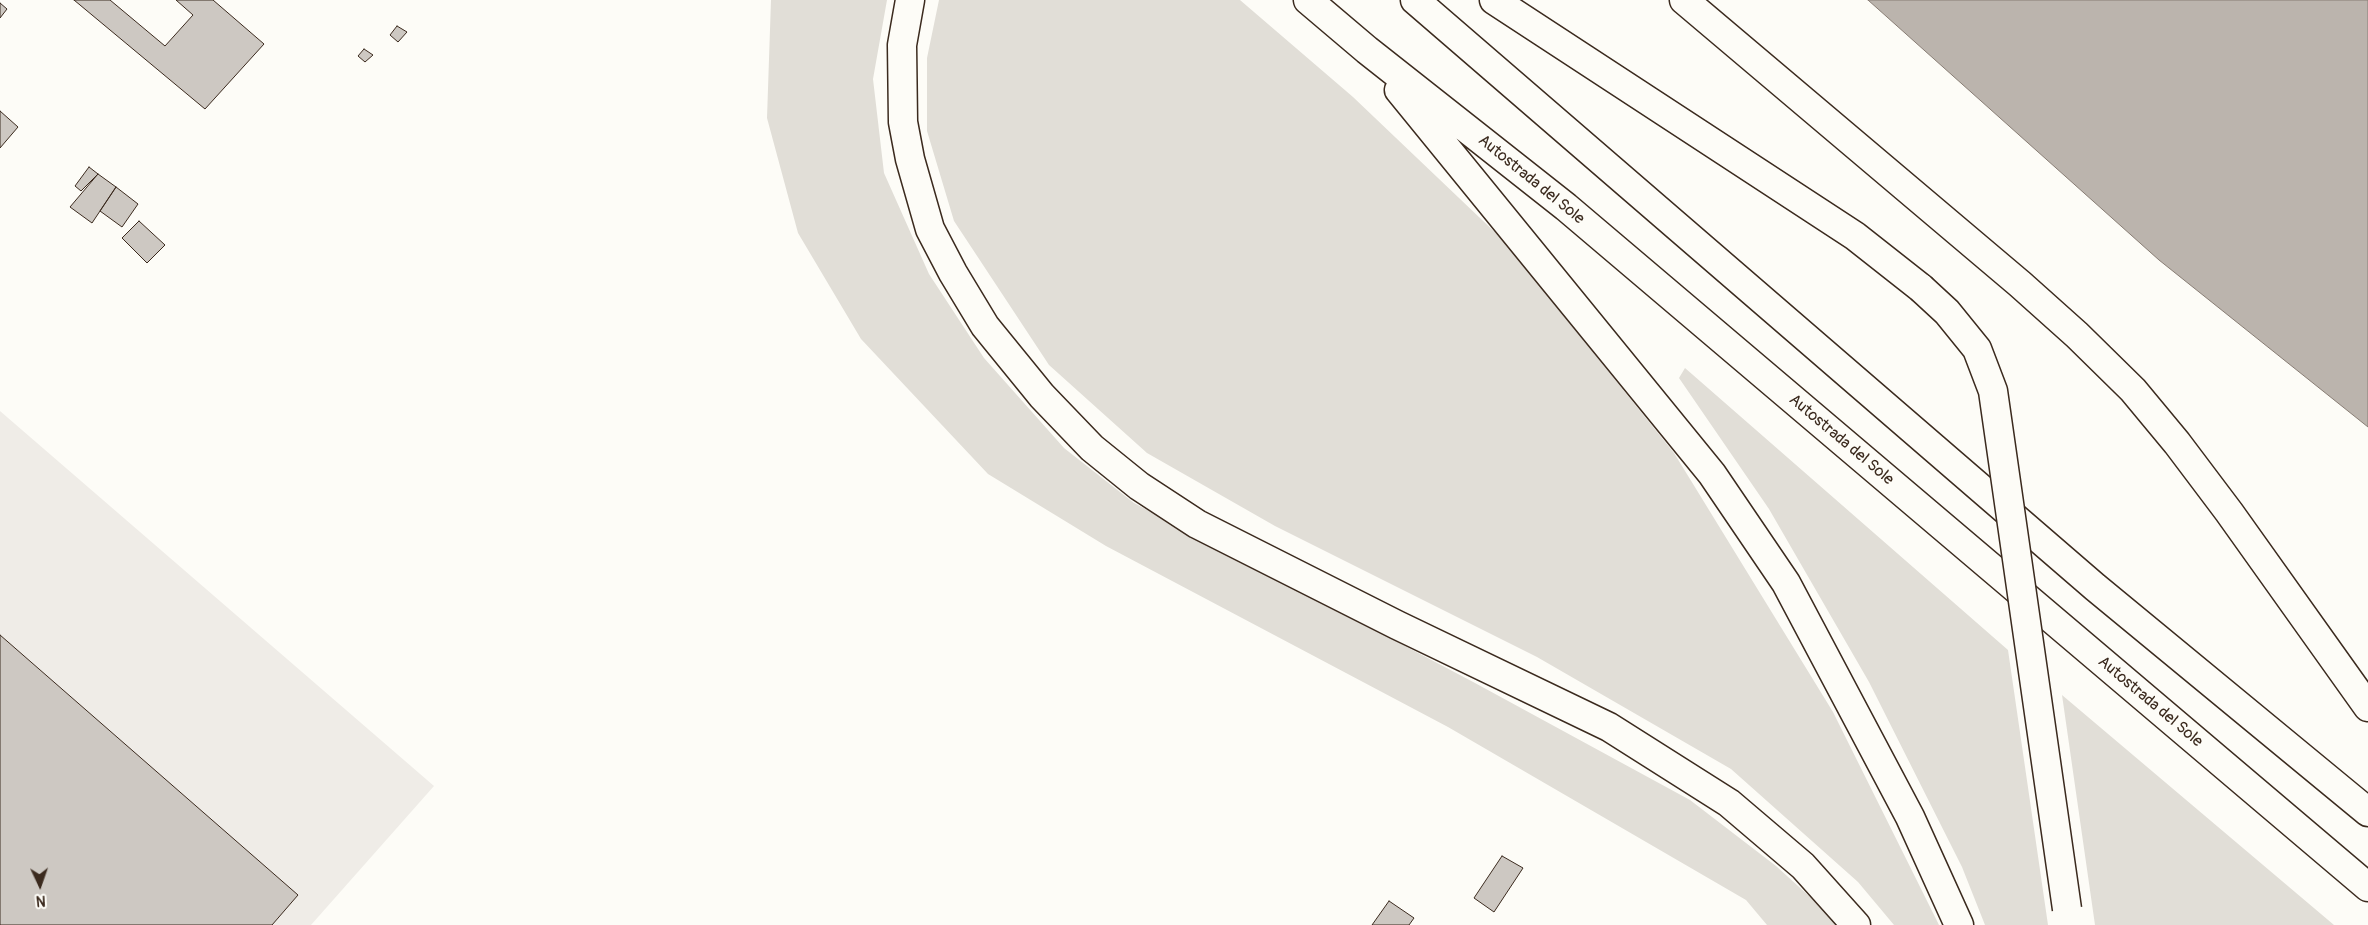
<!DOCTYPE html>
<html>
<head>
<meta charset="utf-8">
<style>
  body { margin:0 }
  #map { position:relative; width:2368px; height:925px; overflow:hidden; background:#fdfcf7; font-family:Pangolin,sans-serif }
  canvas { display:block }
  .north { position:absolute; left:15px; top:860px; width:50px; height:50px; -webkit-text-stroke:4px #fdfcf7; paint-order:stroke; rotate:177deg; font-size:14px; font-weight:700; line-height:20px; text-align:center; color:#3b2a1e }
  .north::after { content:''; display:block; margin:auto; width:18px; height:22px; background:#3b2a1e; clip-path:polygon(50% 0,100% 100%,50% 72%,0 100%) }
</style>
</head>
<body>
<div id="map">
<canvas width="2368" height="925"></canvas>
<div class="north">N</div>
</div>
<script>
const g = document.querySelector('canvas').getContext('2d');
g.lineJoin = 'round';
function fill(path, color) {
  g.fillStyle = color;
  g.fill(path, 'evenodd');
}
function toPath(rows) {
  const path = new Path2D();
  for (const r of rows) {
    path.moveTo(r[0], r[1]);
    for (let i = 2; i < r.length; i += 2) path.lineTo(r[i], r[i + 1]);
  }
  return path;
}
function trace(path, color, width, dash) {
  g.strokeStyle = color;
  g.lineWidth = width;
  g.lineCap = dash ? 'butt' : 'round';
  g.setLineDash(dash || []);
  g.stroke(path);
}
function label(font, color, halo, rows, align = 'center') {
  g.font = font + ' Pangolin,sans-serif';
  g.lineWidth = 5;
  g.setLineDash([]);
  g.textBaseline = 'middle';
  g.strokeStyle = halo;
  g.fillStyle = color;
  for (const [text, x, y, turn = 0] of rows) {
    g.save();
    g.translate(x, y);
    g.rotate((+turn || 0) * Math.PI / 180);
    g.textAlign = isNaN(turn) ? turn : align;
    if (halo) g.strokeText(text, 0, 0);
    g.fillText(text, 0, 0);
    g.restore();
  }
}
fill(toPath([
  [0,411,434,786,311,925,0,925]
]), '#efece7');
fill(toPath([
  [771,0,887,0,873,79,884,173,929,274,984,358,1064,448,1134,503,1475,683,1690,800,1776,866,1841,925,1767,925,1746,900,1448,727,1106,546,988,474,861,339,798,233,767,118],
  [939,0,1240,0,1353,97,1501,238,1674,453,1833,712,1939,925,1894,925,1858,882,1731,769,1537,657,1275,526,1147,453,1049,365,954,221,927,131,927,58],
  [1685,368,2008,650,2048,925,1985,925,1962,867,1869,682,1769,509,1679,378],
  [2062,695,2334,925,2095,925]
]), '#e1ded7');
const water = toPath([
  [1868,0,2368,0,2368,427,2159,260,1868,0]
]);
fill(water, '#bbb4ad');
trace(water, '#887d74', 1);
const building = toPath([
  [74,0,110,0,165,46,193,15,176,0,213,0,264,44,205,109,74,0],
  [0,3,7,9,0,18,0,3],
  [397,26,407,32,398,42,390,35,397,26],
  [364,49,373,55,365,62,358,56,364,49],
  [0,111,18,127,0,148,0,111],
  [89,167,98,174,81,191,75,186,89,167],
  [98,174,116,187,92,223,70,207,98,174],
  [116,187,138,204,122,227,100,211,116,187],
  [139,221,165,245,147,263,122,238,139,221],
  [0,635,298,895,272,925,0,925,0,635],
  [1502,856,1523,868,1494,912,1474,898,1502,856],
  [1389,901,1414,918,1409,925,1372,925,1389,901]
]);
fill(building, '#cdc8c2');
trace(building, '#3b2a1e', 1);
const highway = toPath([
  [910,0,902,45,903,122,910,159,930,229,953,273,985,326,1042,396,1092,448,1139,486,1197,524,1397,625,1609,727,1729,803,1803,866,1856,925],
  [1308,0,1367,50,1566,207,2368,887],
  [1415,0,2095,587,2368,812],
  [1494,0,1855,236,1921,288],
  [1684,0,2020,284,2077,335,2133,390,2177,443,2229,512,2368,707],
  [1399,90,1712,474,1786,583,1910,817,1959,925]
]);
trace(highway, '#3b2a1e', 31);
trace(highway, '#fdfcf7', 28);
const highwayBridge = toPath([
  [1921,288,1947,312,1977,349,1993,391,2067,909]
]);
trace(highwayBridge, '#3b2a1e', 31, []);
trace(highwayBridge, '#fdfcf7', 28);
label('16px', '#3b2a1e', '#fdfcf7', [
  ["Autostrada del Sole",1531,180,39],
  ["Autostrada del Sole",1841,440,40],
  ["Autostrada del Sole",2150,702,40]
]);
</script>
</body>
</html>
